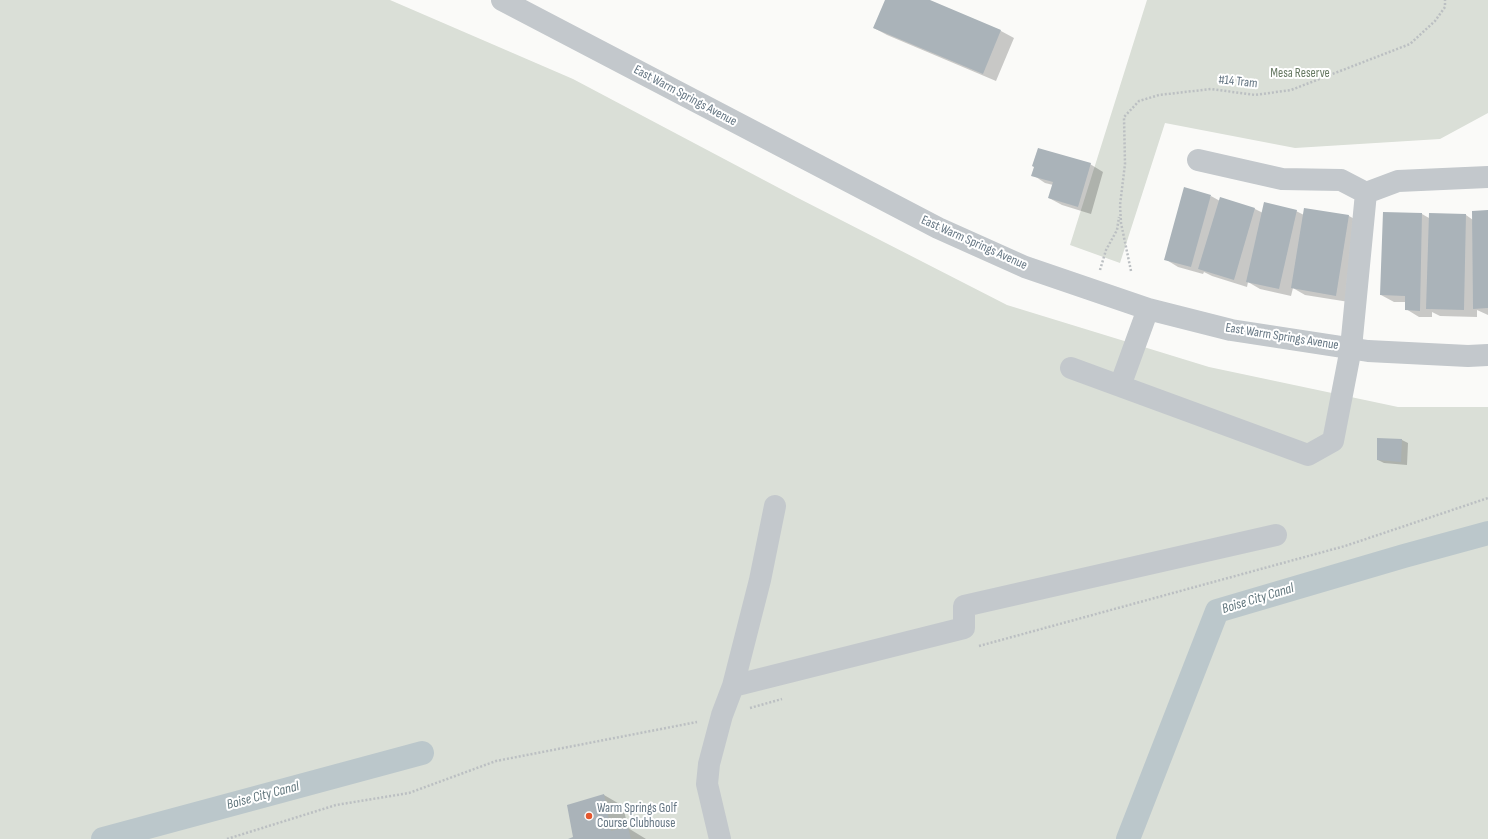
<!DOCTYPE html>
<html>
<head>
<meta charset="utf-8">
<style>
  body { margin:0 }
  canvas { display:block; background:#fafaf8 }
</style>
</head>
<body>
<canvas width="1488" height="839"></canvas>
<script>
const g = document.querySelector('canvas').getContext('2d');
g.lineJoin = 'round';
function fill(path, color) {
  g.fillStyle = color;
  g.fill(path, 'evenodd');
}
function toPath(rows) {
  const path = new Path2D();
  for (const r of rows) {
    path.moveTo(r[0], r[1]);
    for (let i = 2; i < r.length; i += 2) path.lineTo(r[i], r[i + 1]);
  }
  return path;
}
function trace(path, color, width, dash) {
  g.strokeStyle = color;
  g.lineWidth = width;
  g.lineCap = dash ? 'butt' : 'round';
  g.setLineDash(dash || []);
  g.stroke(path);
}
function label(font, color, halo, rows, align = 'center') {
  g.font = font + ' "Sofia Sans Condensed",sans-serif';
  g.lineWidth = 4;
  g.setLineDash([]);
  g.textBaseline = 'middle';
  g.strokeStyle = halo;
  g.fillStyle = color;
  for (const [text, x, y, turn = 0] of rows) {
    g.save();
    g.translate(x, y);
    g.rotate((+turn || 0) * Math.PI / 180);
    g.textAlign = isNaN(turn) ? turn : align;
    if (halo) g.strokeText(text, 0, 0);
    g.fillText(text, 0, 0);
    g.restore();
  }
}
fill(toPath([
  [0,0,390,0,573,79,796,197,1007,305,1209,367,1398,407,1488,407,1488,839,0,839],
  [1147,0,1488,0,1488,113,1440,139,1295,148,1165,123,1120,263,1070,245]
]), '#dadfd7');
fill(toPath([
  [886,0,928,0,1001,31,1014,38,996,81,887,35,874,28],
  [1090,164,1103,172,1091,214,1062,205,1049,198,1053,185,1045,183,1033,175],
  [1211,196,1220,201,1220,199,1255,209,1263,213,1296,211,1304,215,1349,216,1362,223,1349,302,1305,295,1293,288,1291,296,1260,289,1248,282,1247,287,1212,276,1204,272,1203,274,1178,267,1165,259],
  [1488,211,1488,315,1477,310,1477,317,1440,316,1432,312,1432,317,1419,317,1406,309,1406,302,1394,302,1381,295,1422,214,1429,218,1466,215,1473,220],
  [1402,440,1408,443,1407,465,1384,463,1378,460],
  [604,795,623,806,628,828,646,839,570,839,574,838,568,806]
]), '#0003');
trace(toPath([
  [103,839,422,753],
  [1128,839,1217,611,1404,556,1488,533]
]), '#bbc7cb', 24);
fill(toPath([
  [885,0,930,0,1001,30,983,74,873,28],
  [1038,148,1091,163,1078,207,1048,198,1053,182,1031,176,1034,167,1032,166],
  [1184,187,1211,195,1191,267,1164,260],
  [1220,197,1255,208,1234,280,1198,269],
  [1264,202,1297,210,1279,289,1246,282],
  [1304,208,1349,215,1336,296,1291,288],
  [1488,210,1488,308,1473,309,1472,211],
  [1383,212,1422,213,1420,311,1405,310,1405,296,1380,295],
  [1429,213,1466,214,1464,310,1426,309],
  [1377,438,1402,439,1401,462,1377,460],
  [604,794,611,831,628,827,631,839,568,839,573,837,567,805]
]), '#aab3b9');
trace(toPath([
  [1100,270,1106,250,1117,230,1119,217],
  [1131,271,1121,223,1120,205,1125,164,1124,117,1139,101,1159,95,1211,89,1255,95,1291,90,1410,44,1435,21,1445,7,1445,0],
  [979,646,1345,546,1488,498],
  [750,708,782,699],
  [227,839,336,805,409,793,496,761,697,722]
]), '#bbbfc2', 2.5, [2, 2]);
trace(toPath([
  [502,0,938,228,1025,267,1148,309,1231,330,1368,351,1468,356,1488,355],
  [1198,160,1282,179,1341,180,1366,193,1398,181,1488,177],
  [1071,368,1308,455,1333,441,1351,348,1366,193],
  [1120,386,1148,309],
  [775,506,760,580,733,686,964,628,964,606,1276,535],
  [720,839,707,784,709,764,722,715,733,686]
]), '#c3c8cc', 22);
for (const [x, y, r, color] of [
  [589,816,4,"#e4572e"]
]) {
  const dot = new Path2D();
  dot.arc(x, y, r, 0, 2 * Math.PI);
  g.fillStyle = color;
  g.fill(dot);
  trace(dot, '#fff', 1.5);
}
label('13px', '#687a64', '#fff', [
  ["Mesa Reserve",1300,74]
]);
label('13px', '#657683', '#fff', [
  ["#14 Tram",1238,82,6],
  ["East Warm Springs Avenue",685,96,28],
  ["East Warm Springs Avenue",974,243,24],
  ["East Warm Springs Avenue",1282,337,9]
]);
label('13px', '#657683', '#fff', [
  ["Warm Springs Golf",597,809],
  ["Course Clubhouse",597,824]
], 'left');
label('italic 14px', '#60757c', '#fff', [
  ["Boise City Canal",1258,599,-17],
  ["Boise City Canal",263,796,-15]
]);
</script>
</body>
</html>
